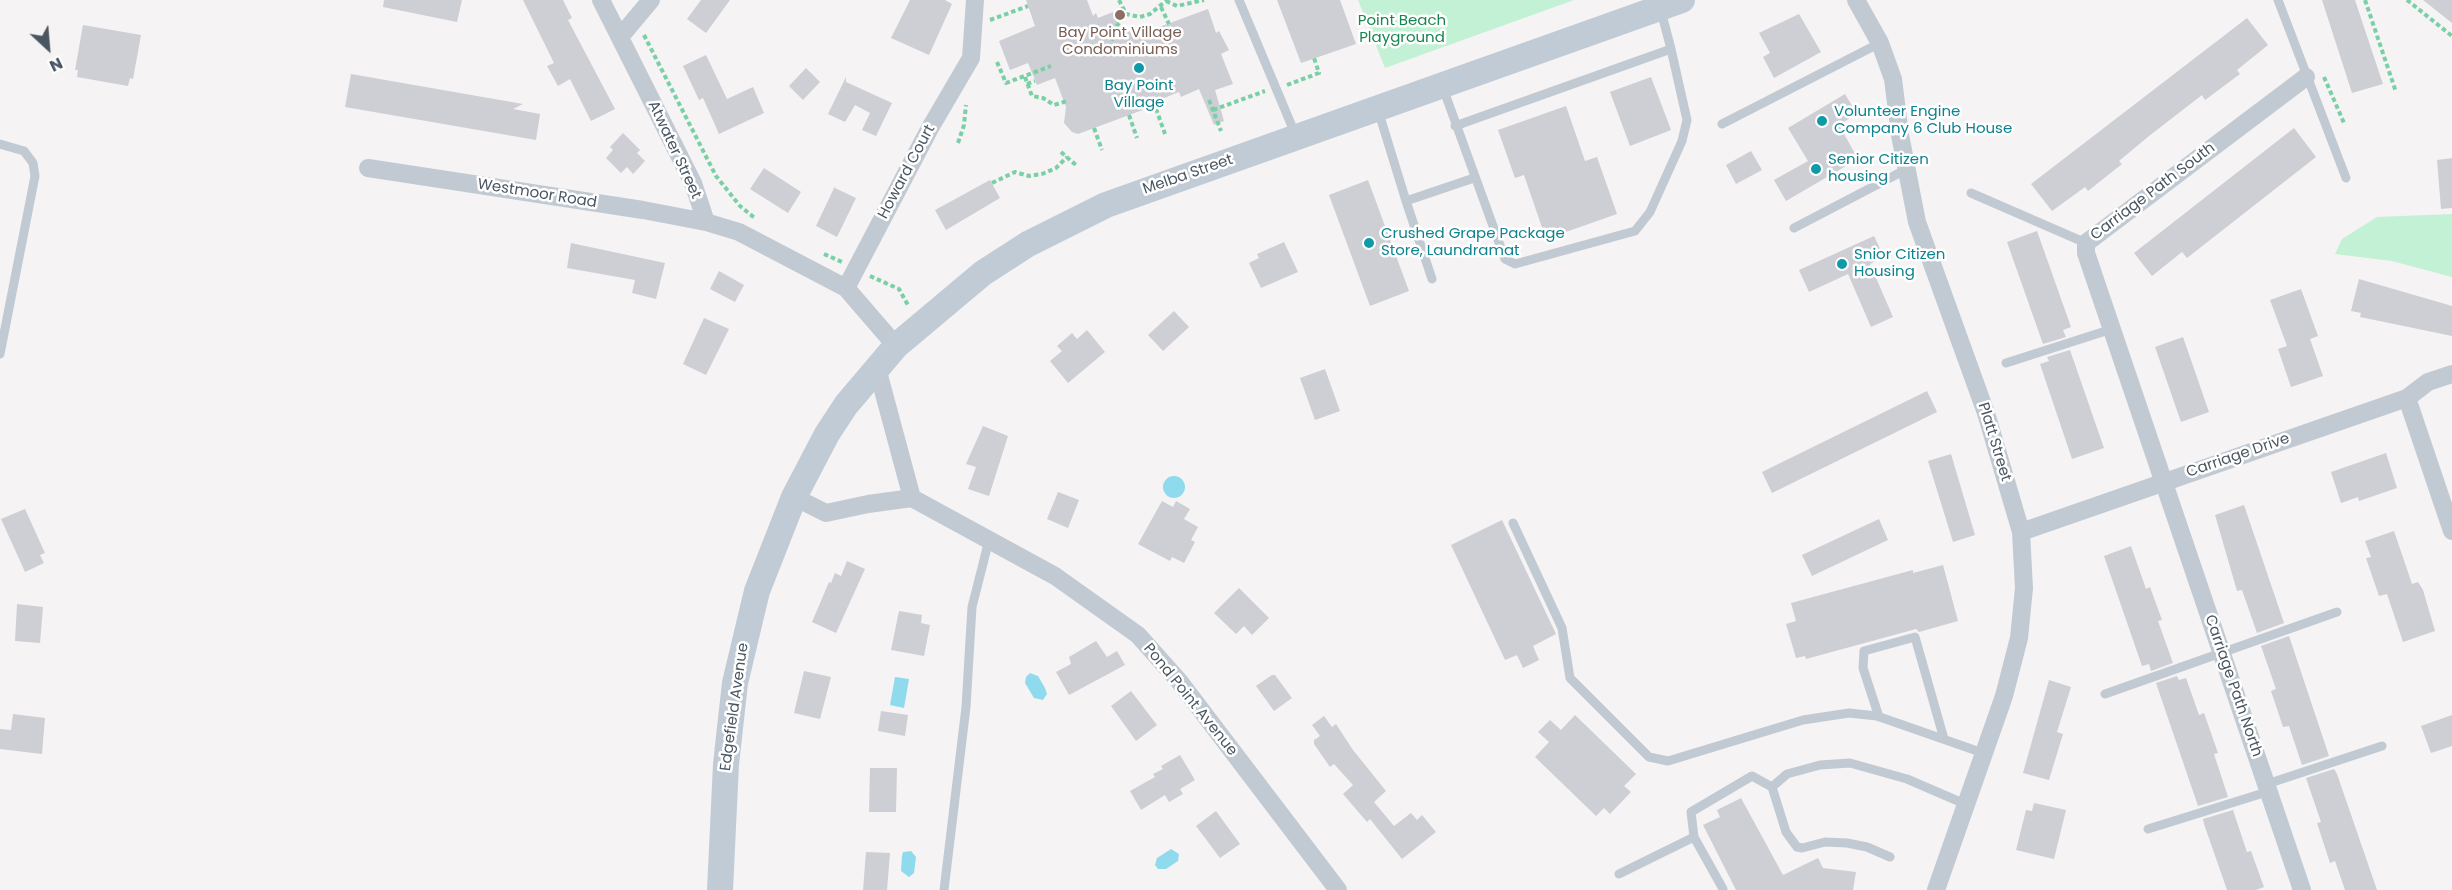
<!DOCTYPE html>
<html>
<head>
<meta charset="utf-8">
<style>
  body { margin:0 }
  #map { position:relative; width:2452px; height:890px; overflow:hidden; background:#f5f3f3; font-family:Poppins,sans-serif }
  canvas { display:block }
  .north { position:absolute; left:18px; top:18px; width:60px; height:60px; -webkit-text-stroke:4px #fff; paint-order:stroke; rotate:154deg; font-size:16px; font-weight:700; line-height:24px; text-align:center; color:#4a5661 }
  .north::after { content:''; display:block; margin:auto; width:21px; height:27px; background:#4a5661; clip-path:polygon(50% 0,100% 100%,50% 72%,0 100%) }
</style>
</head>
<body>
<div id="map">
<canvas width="2452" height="890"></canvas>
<div class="north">N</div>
</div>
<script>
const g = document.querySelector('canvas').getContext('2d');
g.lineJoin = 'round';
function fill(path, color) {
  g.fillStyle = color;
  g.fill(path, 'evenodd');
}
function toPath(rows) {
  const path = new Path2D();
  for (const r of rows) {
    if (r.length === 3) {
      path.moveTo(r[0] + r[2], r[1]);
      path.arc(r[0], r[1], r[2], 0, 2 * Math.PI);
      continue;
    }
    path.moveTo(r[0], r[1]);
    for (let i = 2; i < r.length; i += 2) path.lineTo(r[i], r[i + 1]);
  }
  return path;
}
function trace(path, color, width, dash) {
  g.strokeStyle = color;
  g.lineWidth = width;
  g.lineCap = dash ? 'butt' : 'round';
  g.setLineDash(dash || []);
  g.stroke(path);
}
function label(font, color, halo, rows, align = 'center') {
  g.font = font + ' Poppins,sans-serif';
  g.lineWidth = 5;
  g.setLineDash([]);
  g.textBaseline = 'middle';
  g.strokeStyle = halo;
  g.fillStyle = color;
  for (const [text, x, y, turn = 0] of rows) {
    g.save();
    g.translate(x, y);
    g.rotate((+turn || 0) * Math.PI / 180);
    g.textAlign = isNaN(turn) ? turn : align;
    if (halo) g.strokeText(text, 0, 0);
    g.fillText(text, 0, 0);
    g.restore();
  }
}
fill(toPath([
  [1358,0,1574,0,1385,68],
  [2452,214,2452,277,2392,261,2335,254,2342,239,2377,217]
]), '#c3f1d5');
fill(toPath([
  [1174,487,11],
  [1030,673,1038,676,1045,688,1047,694,1043,700,1034,698,1025,683,1026,677],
  [895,677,909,679,904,708,890,705],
  [1171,849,1179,854,1178,861,1166,869,1158,869,1155,865,1157,858],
  [911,851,916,857,914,873,909,877,901,871,902,856,903,852]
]), '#90daee');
fill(toPath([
  [384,0,462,0,457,22,383,7],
  [523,0,563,0,572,18,568,20,615,109,591,121,570,79,558,86,547,66,554,63],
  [701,0,730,0,706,33,687,19],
  [910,0,945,0,952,4,929,55,891,38],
  [1026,0,1087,0,1093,16,1096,13,1098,18,1113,12,1122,35,1130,31,1132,37,1208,9,1216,33,1219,31,1229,50,1221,54,1233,84,1215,90,1224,121,1214,125,1199,89,1181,97,1179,92,1147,105,1148,108,1078,134,1072,132,1064,123,1066,107,1055,78,1037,85,1028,63,1010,70,999,41,1035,26],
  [1277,0,1340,0,1356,44,1301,63],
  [2322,0,2355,0,2383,84,2352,93],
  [2423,0,2452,0,2452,23],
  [1799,14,1821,52,1774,78,1763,57,1770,53,1759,33],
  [2247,18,2268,45,2237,70,2240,74,2205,100,2202,95,2149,136,2119,161,2122,164,2088,191,2085,187,2052,211,2031,184],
  [83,25,141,35,133,79,130,78,128,86,77,77,78,70,75,70],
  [706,55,727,99,753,87,764,113,719,134,703,98,699,100,683,66],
  [806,68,820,82,803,100,789,86],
  [351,74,523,104,513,109,540,114,536,140,345,107],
  [846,77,846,82,892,103,876,136,862,130,870,113,855,105,845,122,828,114],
  [1651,77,1671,130,1630,146,1610,92],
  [1845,94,1857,114,1839,125,1858,159,1786,201,1774,180,1808,161,1788,128],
  [1566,106,1585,161,1597,157,1617,214,1546,239,1524,175,1515,178,1498,130],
  [2294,128,2316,157,2187,258,2182,252,2152,276,2134,253],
  [623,133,640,150,637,153,645,161,633,174,627,167,621,173,606,158,613,150,610,147],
  [1751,151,1762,170,1736,184,1726,165],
  [2452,158,2452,208,2441,209,2437,160],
  [764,168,801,192,788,213,750,189],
  [990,180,1000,198,946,230,935,210],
  [1368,180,1409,291,1370,306,1329,195],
  [835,186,835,188,856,198,837,237,816,226],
  [2037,231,2071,327,2063,330,2066,337,2043,344,2007,242],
  [1874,236,1884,257,1870,264,1893,317,1871,327,1848,274,1809,292,1799,270],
  [1284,242,1298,272,1261,288,1249,263,1259,258,1257,254],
  [571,243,665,263,656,299,632,293,635,280,567,268],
  [719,271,744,285,735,302,710,289],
  [2359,279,2452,306,2452,336,2360,317,2361,313,2351,311],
  [2301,289,2318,336,2310,339,2323,376,2291,387,2278,349,2287,346,2270,300],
  [1174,311,1189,327,1163,351,1148,335],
  [704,318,729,329,706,375,683,364],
  [1087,330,1105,352,1068,383,1050,361,1062,351,1057,346,1072,333,1077,339],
  [2183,337,2209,412,2181,422,2155,347],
  [2070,350,2104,448,2072,459,2040,364,2049,361,2047,357],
  [1325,369,1340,411,1315,420,1300,378],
  [1927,391,1937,412,1772,493,1762,472],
  [983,426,1008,436,989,496,968,489,976,467,966,464],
  [2386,453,2397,488,2359,501,2358,497,2341,503,2331,472],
  [1951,454,1975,535,1953,542,1928,461],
  [1058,492,1079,500,1068,528,1047,519],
  [1162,501,1173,507,1176,501,1190,509,1184,519,1198,527,1191,540,1195,542,1184,563,1172,557,1170,561,1138,544],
  [2244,505,2284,623,2257,633,2242,590,2237,591,2215,515],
  [25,509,45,553,40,555,44,563,25,572,1,519],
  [1879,519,1888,540,1812,576,1802,555],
  [1502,520,1556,634,1533,646,1539,660,1523,668,1517,655,1505,660,1451,545],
  [2394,531,2412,584,2418,582,2423,590,2435,631,2403,642,2387,594,2379,596,2366,558,2371,557,2365,541],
  [2131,546,2146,589,2150,587,2162,620,2158,621,2173,663,2151,671,2149,664,2142,666,2104,556],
  [847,561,865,569,836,633,812,622,829,582,831,583,835,573,841,576],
  [1943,565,1958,621,1919,632,1916,629,1806,659,1805,656,1796,658,1786,624,1796,621,1791,603,1913,570,1913,573],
  [1239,588,1269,618,1252,635,1244,626,1236,634,1214,613],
  [17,604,43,607,40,643,15,641],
  [899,611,922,615,921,623,930,625,924,656,891,650],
  [2289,636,2329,756,2302,765,2289,726,2283,727,2271,691,2276,689,2261,646],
  [1096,641,1107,657,1117,651,1125,665,1069,695,1056,672,1071,664,1069,657],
  [804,671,831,677,820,719,794,713],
  [1272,675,1275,675,1292,698,1274,711,1256,686],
  [2177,676,2179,680,2186,678,2199,715,2204,713,2218,753,2214,754,2228,797,2198,806,2156,683],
  [2049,680,2071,687,2057,732,2063,734,2049,780,2023,773],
  [1131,691,1157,725,1136,741,1111,706],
  [881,711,908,715,905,736,878,731],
  [13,714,45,718,42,754,0,749,0,729,11,730],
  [1575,715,1636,774,1624,786,1631,792,1610,814,1604,808,1596,816,1535,757,1549,742,1538,732,1550,720,1561,730],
  [2452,715,2452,746,2431,753,2421,726],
  [1324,716,1332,727,1336,724,1353,750,1386,791,1374,802,1394,826,1411,813,1417,820,1422,815,1436,832,1402,859,1370,819,1367,822,1343,794,1353,785,1334,764,1330,767,1314,744,1314,740,1320,736,1312,725],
  [1180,755,1195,780,1180,789,1183,794,1169,802,1165,795,1141,810,1130,791,1155,777,1153,774,1163,769,1161,766],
  [870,768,897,768,896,812,869,812],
  [2334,769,2337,774,2377,890,2345,890,2335,861,2330,863,2317,823,2321,822,2306,778],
  [1741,798,1783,875,1818,858,1823,868,1856,872,1853,890,1736,890,1703,825,1720,817,1717,810],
  [2034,803,2066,810,2054,859,2016,850,2026,810,2032,811],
  [2233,810,2247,852,2251,851,2264,887,2256,890,2227,890,2204,824,2203,819],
  [1216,811,1240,844,1220,858,1196,826],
  [866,852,890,853,887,890,863,890]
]), '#cdcfd5');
trace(toPath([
  [1119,0,1126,14,1140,17,1150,14,1167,0],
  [2365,0,2396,92],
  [2407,0,2452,36],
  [1166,1,1177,6,1204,0],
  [1161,7,1169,24],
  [990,20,1028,6],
  [644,35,716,176,740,206,756,219],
  [1107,55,1116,27,1126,14],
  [997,62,1006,83,1051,66],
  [1025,77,1032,96,1043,98,1054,105,1067,101],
  [2324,77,2344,123],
  [1027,84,1035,81],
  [1287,85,1319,73,1314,58],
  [1162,99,1154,103,1165,134],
  [1209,100,1221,131],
  [1213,110,1265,91],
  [1129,115,1137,138],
  [1094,128,1102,150],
  [958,143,964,125,966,105],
  [1061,152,1077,166],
  [992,183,1015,172,1029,176,1042,174,1056,168,1067,157],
  [824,254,842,262],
  [870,276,899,289,909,307]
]), '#7ad0a6', 4, [4.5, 3]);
trace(toPath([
  [1239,0,1296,136],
  [2278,0,2346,178],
  [1443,88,1505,259,1515,264,1635,231,1650,212,1682,141,1687,120,1671,49],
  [1378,110,1406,201,1474,178],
  [1722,124,1880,43],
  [1455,126,1671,49,1661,11],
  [0,144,24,151,33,163,35,176,0,354],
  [1971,193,2086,243],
  [1406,201,1432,279],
  [1794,228,1907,169],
  [2006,363,2112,329],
  [1513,523,1562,628,1570,678,1649,757,1668,761,1803,720,1849,713,1877,716,1983,753],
  [2105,694,2337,612],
  [1879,717,1863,668,1864,651,1915,637,1944,739],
  [2267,784,2382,746],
  [2148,829,2270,791],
  [1694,837,1723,889],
  [1890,857,1867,847,1847,843,1825,842,1802,848,1797,847,1786,832,1772,787,1787,774,1820,765,1850,763,1907,779,1965,804],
  [1619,874,1694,837,1691,812,1752,776,1772,787],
  [944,890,966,707,972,607,989,540]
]), '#c1cad2', 9);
trace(toPath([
  [601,0,693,183,706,222,739,232,846,288,896,346],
  [1856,0,1880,43,1893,79,1900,135,1917,222,1986,413,2021,532,2024,588,2019,638,2004,696,1936,890],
  [620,37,651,0],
  [368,168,643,210,706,222],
  [846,288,930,128,971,58,975,0],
  [877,368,912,498],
  [2407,398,2452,531],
  [794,497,826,513,868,504,912,498,1055,576,1138,635,1179,681,1338,890],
  [2021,532,2407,398,2428,382,2452,374],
  [2302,890,2086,253,2086,243,2306,77]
]), '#c1cad2', 18);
trace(toPath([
  [720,890,726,764,735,683,757,591,794,497,827,434,846,405,896,346,983,273,1028,244,1106,205,1682,0]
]), '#c1cbd6', 26);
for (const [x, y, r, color] of [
  [1120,15,6,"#8d6e63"],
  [1139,68,6,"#0f9aa8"],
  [1822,121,6,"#0f9aa8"],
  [1816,169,6,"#0f9aa8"],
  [1369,243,6,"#0f9aa8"],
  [1842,264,6,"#0f9aa8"]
]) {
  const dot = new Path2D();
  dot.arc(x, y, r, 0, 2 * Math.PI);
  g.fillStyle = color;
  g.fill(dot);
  trace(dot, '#fff', 2);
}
label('15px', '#17864f', '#fff', [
  ["Point Beach",1402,21],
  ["Playground",1402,38]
]);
label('15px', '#785e54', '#fff', [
  ["Bay Point Village",1120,33],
  ["Condominiums",1120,50]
]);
label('15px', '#0d838f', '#fff', [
  ["Bay Point",1139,86,"center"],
  ["Village",1139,103,"center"],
  ["Volunteer Engine",1834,112],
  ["Company 6 Club House",1834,129],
  ["Senior Citizen",1828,160],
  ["housing",1828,177],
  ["Crushed Grape Package",1381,234],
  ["Store, Laundramat",1381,251],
  ["Snior Citizen",1854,255],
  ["Housing",1854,272]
], 'left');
label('15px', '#4a5661', '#fff', [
  ["Atwater Street",674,150,65],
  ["Howard Court",907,172,-62],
  ["Melba Street",1188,175,-19],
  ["Carriage Path South",2153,192,-37],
  ["Westmoor Road",537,194,9],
  ["Platt Street",1994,442,73],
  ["Carriage Drive",2238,456,-19],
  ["Carriage Path North",2233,686,71],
  ["Pond Point Avenue",1190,700,51],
  ["Edgefield Avenue",735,707,-82]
]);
</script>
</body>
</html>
